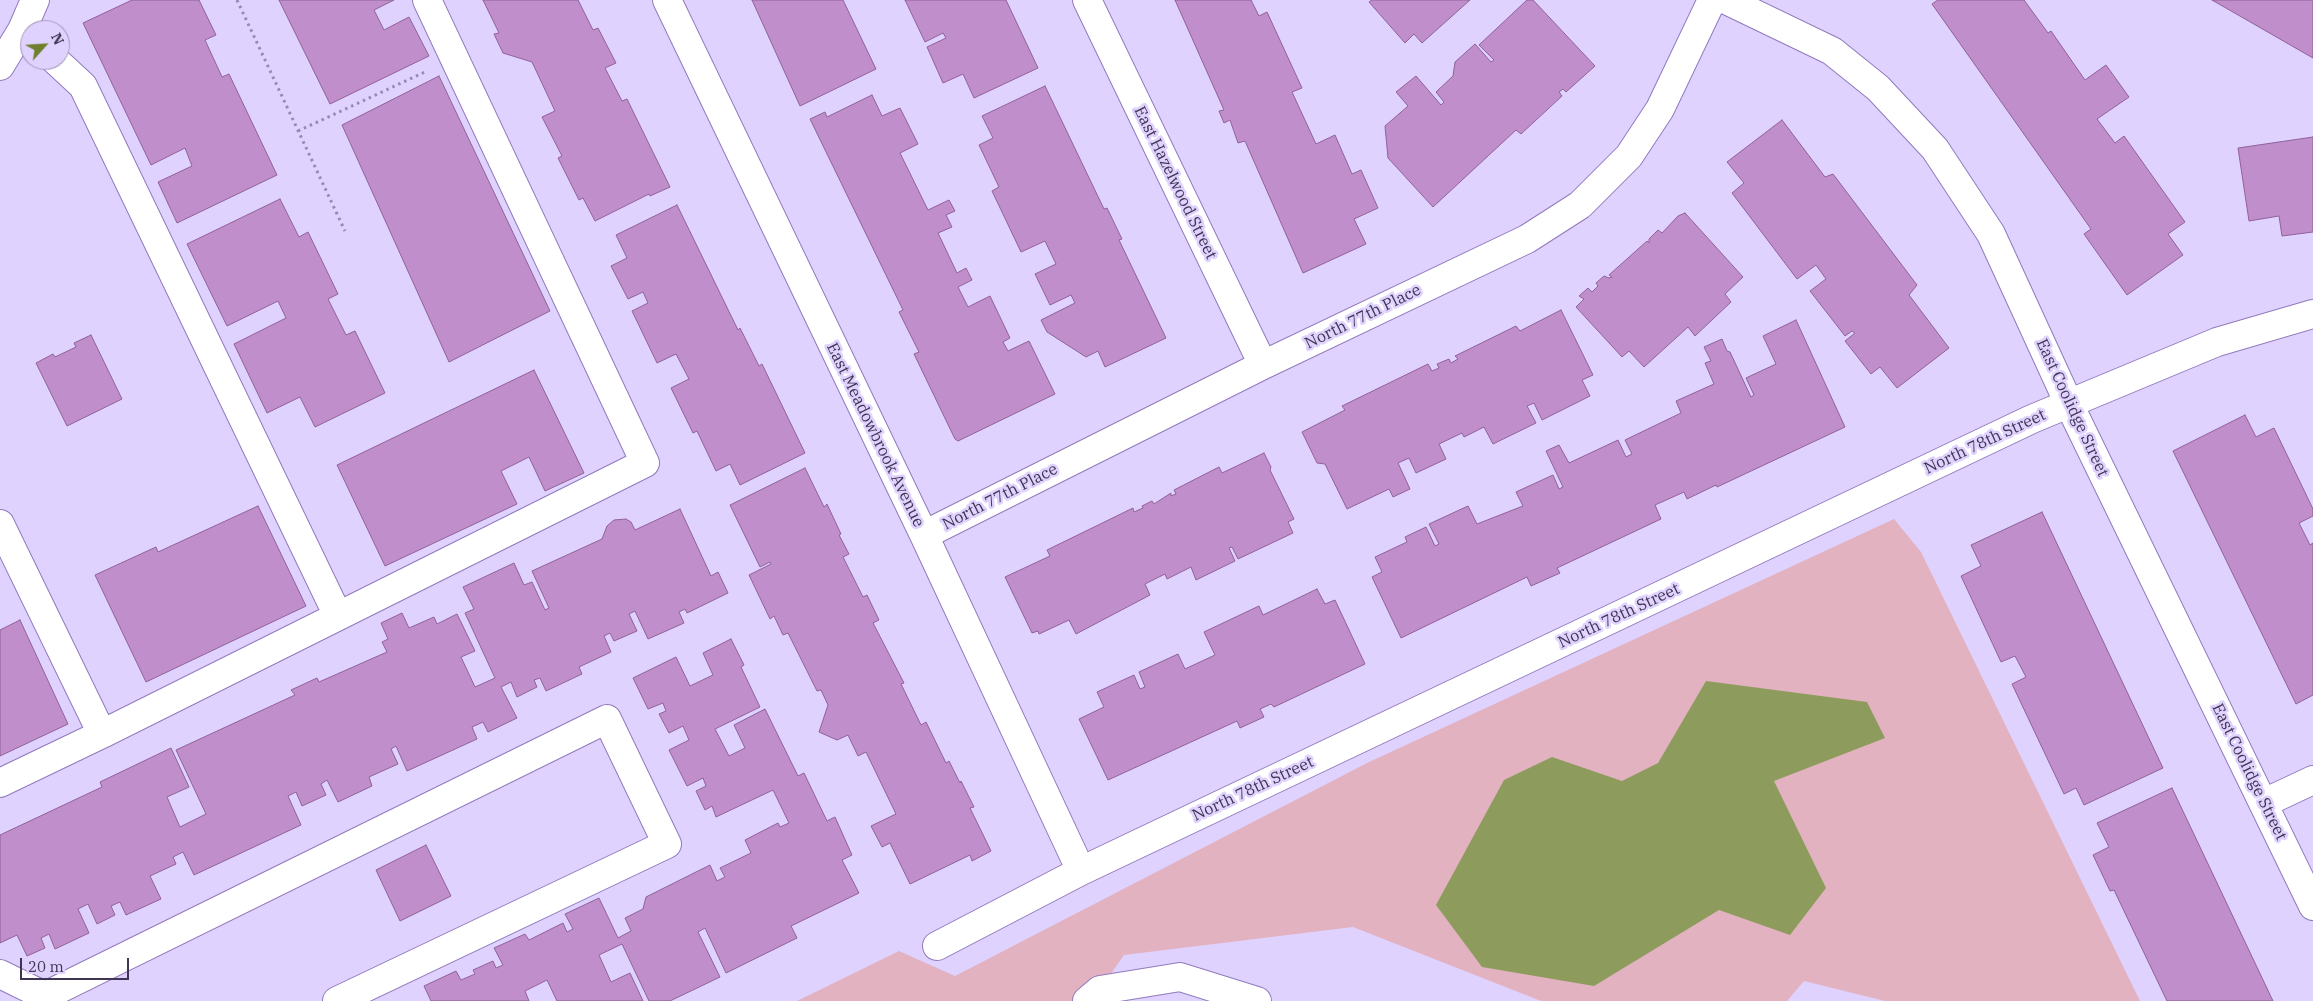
<!DOCTYPE html>
<html>
<head>
<meta charset="utf-8">
<style>
  body { margin:0 }
  #map { position:relative; width:2313px; height:1001px; overflow:hidden; background:#e0d2fe; font-family:"IBM Plex Serif",serif }
  canvas { display:block }
  .north { position:absolute; left:20px; top:20px; width:50px; height:50px; box-sizing:border-box; background:#e0d2fe; border:1px solid #a093b9; border-radius:50%; rotate:64deg; font-size:14px; font-weight:700; line-height:20px; text-align:center; color:#3f3552 }
  .north::after { content:''; display:block; margin:auto; width:18px; height:22px; background:#6f7f2e; clip-path:polygon(50% 0,100% 100%,50% 72%,0 100%) }
  .scale { position:absolute; left:20px; top:958px; width:109px; height:22px; box-sizing:border-box; border:2px solid #3f3552; border-top:0; padding-left:6px; font-size:15px; line-height:18px; white-space:nowrap; color:#3f3552; -webkit-text-stroke:4px #e0d2fe; paint-order:stroke }
</style>
</head>
<body>
<div id="map">
<canvas width="2313" height="1001"></canvas>
<div class="north">N</div>
<div class="scale">20 m</div>
</div>
<script>
const g = document.querySelector('canvas').getContext('2d');
g.lineJoin = 'round';
function fill(path, color) {
  g.fillStyle = color;
  g.fill(path, 'evenodd');
}
function toPath(rows) {
  const path = new Path2D();
  for (const r of rows) {
    path.moveTo(r[0], r[1]);
    for (let i = 2; i < r.length; i += 2) path.lineTo(r[i], r[i + 1]);
  }
  return path;
}
function trace(path, color, width, dash) {
  g.strokeStyle = color;
  g.lineWidth = width;
  g.lineCap = dash ? 'butt' : 'round';
  g.setLineDash(dash || []);
  g.stroke(path);
}
function label(font, color, halo, rows, align = 'center') {
  g.font = font + ' "IBM Plex Serif",serif';
  g.lineWidth = 5;
  g.setLineDash([]);
  g.textBaseline = 'middle';
  g.strokeStyle = halo;
  g.fillStyle = color;
  for (const [text, x, y, turn = 0] of rows) {
    g.save();
    g.translate(x, y);
    g.rotate((+turn || 0) * Math.PI / 180);
    g.textAlign = isNaN(turn) ? turn : align;
    if (halo) g.strokeText(text, 0, 0);
    g.fillText(text, 0, 0);
    g.restore();
  }
}
fill(toPath([
  [1894,519,1921,552,2140,1001,1885,1001,1804,981,1787,1001,1541,1001,1353,927,1124,955,1092,1001,797,1001,899,951,955,976,1367,763]
]), '#e2b2c0');
fill(toPath([
  [1706,681,1867,702,1885,738,1774,781,1826,888,1790,935,1719,910,1594,986,1482,967,1436,905,1504,780,1552,757,1622,781,1658,763]
]), '#8d9c5d');
const building = toPath([
  [132,0,199,0,216,35,205,40,222,77,229,74,277,175,177,223,158,182,192,166,185,148,151,165,83,23,132,0],
  [279,0,394,0,374,10,384,30,409,17,429,56,330,104,279,0],
  [483,0,578,0,593,30,598,28,616,63,605,68,622,101,627,99,670,187,650,196,649,194,595,221,583,198,579,200,558,158,562,156,542,117,555,111,532,62,503,53,494,34,499,33,483,0],
  [752,0,843,0,876,69,800,106,752,0],
  [905,0,1006,0,1038,68,974,98,963,74,943,83,927,47,946,38,943,33,925,42,905,0],
  [1175,0,1251,0,1259,16,1267,12,1302,88,1292,92,1316,144,1335,135,1352,174,1361,170,1378,208,1354,219,1366,244,1303,273,1245,141,1238,143,1230,120,1224,123,1219,111,1224,110,1175,0],
  [1372,0,1470,0,1422,43,1414,34,1405,43,1369,2,1372,0],
  [1527,0,1533,0,1595,66,1566,92,1563,89,1559,92,1562,96,1521,134,1516,130,1433,207,1388,158,1385,126,1408,106,1396,92,1416,76,1441,105,1444,102,1436,92,1453,76,1455,62,1475,44,1491,62,1494,60,1479,45,1527,0],
  [1938,0,2024,0,2048,33,2051,31,2085,80,2106,65,2129,97,2097,119,2115,143,2124,136,2185,222,2168,234,2183,255,2127,295,2084,234,2091,229,1932,4,1938,0],
  [2212,0,2313,0,2313,58,2212,0],
  [439,76,550,311,449,362,342,125,439,76],
  [1045,86,1104,209,1107,208,1122,239,1119,240,1166,338,1105,367,1098,351,1086,357,1047,332,1041,320,1075,303,1071,295,1050,305,1035,274,1056,264,1045,241,1021,252,992,191,999,187,979,145,993,138,982,116,1045,86],
  [872,95,882,116,900,108,918,144,900,153,928,210,949,200,955,211,946,215,952,227,938,233,957,273,966,268,972,280,958,287,968,307,990,296,1010,338,1003,342,1008,351,1029,341,1055,394,958,441,955,439,914,354,919,352,899,312,903,310,810,119,825,112,827,117,872,95],
  [1782,120,1825,177,1833,174,1917,285,1909,295,1949,348,1897,388,1880,367,1871,374,1845,341,1855,333,1852,331,1845,336,1810,291,1826,279,1816,265,1797,279,1732,193,1744,183,1727,162,1782,120],
  [2313,137,2313,232,2282,236,2279,216,2249,221,2238,148,2313,137],
  [280,199,299,237,308,232,338,294,328,299,346,335,355,331,385,393,315,427,300,397,267,413,234,344,286,318,278,301,227,326,187,244,280,199],
  [677,205,738,330,740,328,759,366,762,364,805,453,740,485,730,464,716,471,697,431,693,433,671,388,689,379,676,354,657,363,632,311,648,303,643,292,628,299,611,266,627,258,616,235,677,205],
  [1685,213,1743,277,1725,294,1731,302,1695,336,1688,327,1644,367,1629,351,1622,357,1576,307,1584,299,1579,296,1588,288,1592,292,1598,286,1596,283,1604,276,1609,278,1612,277,1609,275,1647,241,1649,243,1649,239,1658,230,1662,233,1678,216,1685,213],
  [1561,310,1593,375,1582,380,1590,396,1542,420,1534,403,1527,406,1536,423,1493,444,1484,427,1464,437,1462,433,1439,444,1446,459,1416,473,1409,458,1398,463,1410,489,1393,497,1389,489,1347,509,1325,464,1317,463,1302,432,1345,410,1342,406,1428,364,1432,371,1439,368,1437,364,1449,359,1451,363,1458,359,1455,356,1516,326,1520,331,1561,310],
  [1796,320,1845,427,1717,487,1716,485,1687,499,1684,492,1655,505,1661,519,1557,568,1560,573,1531,586,1527,577,1401,638,1372,577,1382,572,1375,557,1407,542,1405,537,1426,527,1435,546,1439,544,1429,524,1468,506,1477,524,1523,506,1516,492,1553,475,1559,489,1563,487,1546,451,1559,445,1569,463,1618,440,1626,457,1632,454,1625,440,1681,413,1676,401,1714,384,1705,363,1711,361,1704,347,1722,339,1727,351,1730,352,1751,397,1754,395,1746,378,1776,364,1763,336,1796,320],
  [91,335,122,399,67,426,36,363,53,354,55,357,76,347,74,343,91,335],
  [534,370,584,473,545,491,529,457,501,471,517,504,385,566,337,465,534,370],
  [2245,415,2256,437,2274,428,2313,509,2313,516,2299,523,2310,545,2313,543,2313,695,2296,704,2173,451,2245,415],
  [1264,453,1271,467,1270,470,1294,519,1288,522,1293,533,1238,559,1232,547,1229,548,1235,561,1196,580,1191,567,1167,579,1165,574,1145,584,1150,595,1076,634,1069,620,1039,634,1038,631,1032,633,1005,577,1050,556,1047,550,1133,508,1134,512,1143,508,1142,506,1152,501,1154,504,1171,493,1171,496,1176,494,1174,490,1219,467,1222,473,1264,453],
  [805,468,824,507,827,504,841,534,839,535,849,554,843,557,863,597,867,595,879,620,873,623,904,683,901,684,921,725,926,722,946,763,949,761,960,783,961,781,974,807,970,808,991,851,972,861,970,855,910,884,890,843,882,847,871,826,896,814,866,752,858,756,848,735,837,740,819,732,828,705,821,690,817,691,788,633,783,635,774,616,770,619,749,575,771,564,770,562,760,567,730,505,805,468],
  [258,506,306,606,146,682,95,575,156,547,158,552,258,506],
  [680,509,711,576,718,572,728,593,687,613,685,609,679,612,684,623,648,639,635,611,629,614,637,631,614,641,610,633,604,636,611,652,579,667,582,674,546,691,540,678,534,680,537,687,517,697,511,682,501,687,517,718,488,732,483,722,472,727,477,739,407,771,396,746,391,749,398,764,369,777,372,786,338,802,327,780,321,784,326,795,302,806,296,792,288,796,301,825,194,875,183,852,173,857,176,864,150,876,161,899,126,915,120,902,111,906,115,915,97,924,88,904,78,909,89,933,55,949,49,934,41,938,45,948,27,956,17,935,0,943,0,835,102,787,100,782,171,748,189,787,167,797,180,827,206,814,176,750,295,695,291,690,317,678,319,682,387,652,382,642,388,639,381,623,402,613,409,628,434,617,437,624,457,614,475,651,461,657,475,687,495,678,465,613,474,609,463,587,514,563,524,585,532,582,545,610,549,608,532,571,602,539,607,526,614,520,626,519,631,522,635,530,680,509],
  [2042,512,2163,768,2084,805,2076,788,2064,794,2012,684,2026,677,2015,656,2001,662,1961,576,1981,566,1971,545,2042,512],
  [1317,589,1325,604,1335,600,1365,664,1274,707,1271,704,1260,709,1264,717,1240,728,1237,721,1108,780,1079,719,1104,707,1097,692,1134,675,1140,689,1145,687,1139,672,1178,654,1185,669,1215,655,1204,632,1259,606,1263,615,1317,589],
  [20,620,68,724,0,756,0,630,20,620],
  [731,639,744,665,741,667,760,707,715,729,729,756,745,748,734,725,765,709,798,776,804,773,827,821,835,817,852,855,842,860,859,893,791,926,797,938,726,973,705,928,698,932,720,977,670,1001,649,1001,622,944,599,955,611,982,630,973,643,1001,557,1001,547,980,525,991,529,1001,431,1001,424,986,456,971,461,980,475,974,473,970,493,961,496,968,503,965,494,948,525,934,529,940,563,923,567,932,573,929,565,914,599,898,618,938,631,931,625,918,643,909,646,897,710,865,717,881,725,877,720,868,751,853,745,840,778,823,780,827,789,823,773,790,716,817,712,806,705,810,696,791,706,786,703,778,687,786,669,750,689,740,683,726,669,733,659,714,666,711,663,703,648,709,633,678,676,657,690,686,713,675,703,653,731,639],
  [2172,788,2273,1001,2167,1001,2114,890,2110,891,2093,855,2109,847,2097,823,2172,788],
  [426,845,451,896,400,921,376,870,426,845]
]);
fill(building, '#bf8ecb');
trace(building, '#90619b', 1);
const minor = toPath([
  [667,0,924,535,1081,871],
  [1087,0,1263,365],
  [1726,0,1832,51,1878,88,1935,149,1991,234,2069,404,2313,906],
  [55,60,83,86,338,616],
  [0,66,22,30,35,0],
  [0,524,102,734,645,463,427,0],
  [924,535,1263,365,1527,239,1580,205,1629,156,1660,109,1712,0],
  [0,783,102,734],
  [2264,803,2313,780],
  [937,946,1081,871,2032,419,2217,342,2313,314],
  [0,974,45,996,607,719,667,844,337,1001],
  [1087,1001,1100,990,1180,977,1257,1001]
]);
trace(minor, '#917abd', 30);
trace(toPath([
  [237,0,345,231],
  [298,131,425,72]
]), '#978ab0', 3, [2.5, 4]);
trace(minor, '#fff', 28);
label('16px', '#3f3552', '#e0d2fe', [
  ["East Hazelwood Street",1175,183,64],
  ["North 77th Place",1363,317,-26],
  ["East Coolidge Street",2072,408,65],
  ["East Meadowbrook Avenue",875,435,64],
  ["North 78th Street",1985,442,-25],
  ["North 77th Place",1000,497,-27],
  ["North 78th Street",1619,616,-25],
  ["East Coolidge Street",2249,772,64],
  ["North 78th Street",1253,789,-25]
]);
</script>
</body>
</html>
